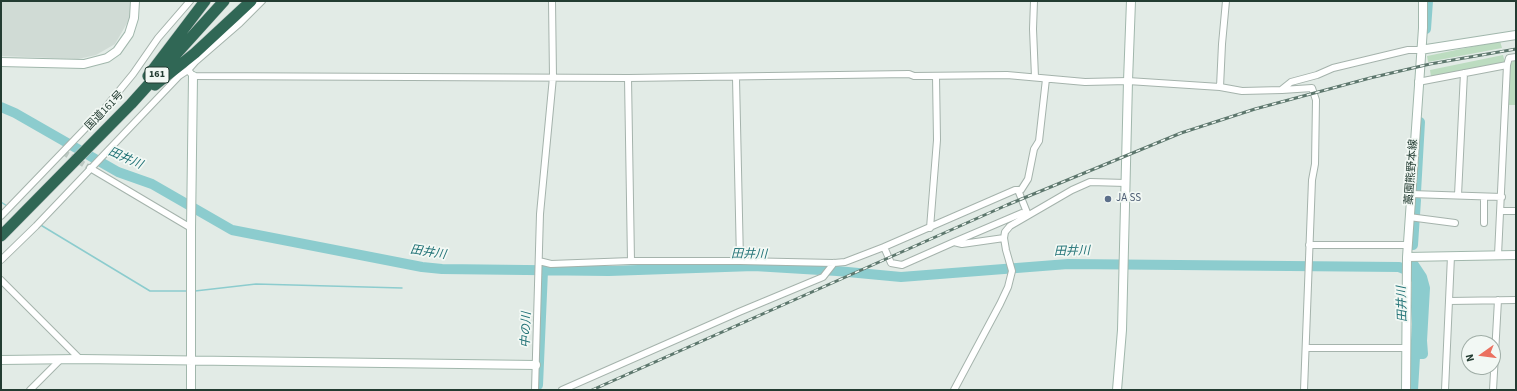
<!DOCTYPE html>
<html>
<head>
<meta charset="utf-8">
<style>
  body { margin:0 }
  #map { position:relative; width:1517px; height:391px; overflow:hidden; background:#e2ebe6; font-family:"Source Sans 3",sans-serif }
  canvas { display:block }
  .frame { position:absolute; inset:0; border:2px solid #233c32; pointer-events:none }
  .north { position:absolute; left:1461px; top:335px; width:40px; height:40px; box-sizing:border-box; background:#f2f8f4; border:1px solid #9fada6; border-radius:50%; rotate:256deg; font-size:11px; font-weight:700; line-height:16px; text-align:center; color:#233c32 }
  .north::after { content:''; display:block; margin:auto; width:14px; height:18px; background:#eb7160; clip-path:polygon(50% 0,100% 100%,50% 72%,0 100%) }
</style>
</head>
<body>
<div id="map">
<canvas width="1517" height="391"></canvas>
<div class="frame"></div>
<div class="north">N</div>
</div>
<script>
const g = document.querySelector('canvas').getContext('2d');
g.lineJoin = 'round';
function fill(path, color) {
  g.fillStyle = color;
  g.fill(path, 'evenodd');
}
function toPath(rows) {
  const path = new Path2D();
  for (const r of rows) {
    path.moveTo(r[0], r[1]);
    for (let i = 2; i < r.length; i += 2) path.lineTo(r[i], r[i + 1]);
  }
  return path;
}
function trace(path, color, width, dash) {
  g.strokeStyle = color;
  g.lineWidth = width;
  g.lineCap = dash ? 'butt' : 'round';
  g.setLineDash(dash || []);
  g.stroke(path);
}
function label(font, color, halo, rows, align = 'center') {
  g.font = font + ' "Source Sans 3","Noto Sans JP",sans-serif';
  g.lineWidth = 3.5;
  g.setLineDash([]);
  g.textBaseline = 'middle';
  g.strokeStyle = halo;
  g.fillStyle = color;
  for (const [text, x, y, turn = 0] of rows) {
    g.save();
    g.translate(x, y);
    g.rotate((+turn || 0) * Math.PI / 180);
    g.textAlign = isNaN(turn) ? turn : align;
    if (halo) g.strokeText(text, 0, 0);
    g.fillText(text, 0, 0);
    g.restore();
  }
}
fill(toPath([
  [1,1,131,1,130,18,115,44,96,55,78,59,1,56]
]), '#d0dbd5');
fill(toPath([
  [1500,41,1502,48,1428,62,1427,56],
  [1503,55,1505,62,1431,77,1430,70],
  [1514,60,1516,60,1516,105,1508,105,1510,65]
]), '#bcdcc0');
trace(toPath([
  [1,202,7,206],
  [39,224,150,291,189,291],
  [195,291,256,284,402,288]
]), '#8cccce', 1.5);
trace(toPath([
  [1426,29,1428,1],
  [1,107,15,113,118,172,152,184,232,230,422,267,442,269,609,271,754,266,837,271,901,277,1068,264,1399,267,1409,271,1414,276,1417,281,1416,307,1417,324,1413,390],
  [1416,192,1420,122],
  [1413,245,1416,200],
  [1414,265,1422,277,1425,288,1422,341,1423,354,1415,354],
  [538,385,543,271]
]), '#8cccce', 10);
trace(toPath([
  [63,152,90,168]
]), '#bcc8c2', 6, [6, 3]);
const street = toPath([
  [1034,1,1033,29,1035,77],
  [188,70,193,76,628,78,909,74,914,76,1007,75,1085,82,1128,81,1220,87,1242,91,1282,90,1312,88,1316,100,1315,164,1312,180,1304,390],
  [628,78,631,261],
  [736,78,740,261],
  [1418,82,1507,65],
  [1220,87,1222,44,1226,1],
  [1281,90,1291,82,1317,75,1333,68,1408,50,1420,50],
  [90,168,191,228],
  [1018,190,1028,215],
  [1411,194,1502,197],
  [1458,195,1464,73],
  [1501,211,1516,211],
  [1,216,105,108,133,74,158,38,190,1],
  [1409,217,1455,223],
  [1484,223,1484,197],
  [930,228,937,140,936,76],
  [954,242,1022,213,1028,215],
  [1309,245,1407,245],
  [884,247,891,263,902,265,954,242,962,244,1004,238],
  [1498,255,1507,65,1509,58,1516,57],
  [1,260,36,226,179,76,188,70,195,62,240,23,262,1],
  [539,261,551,264,631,261,740,261,834,263,845,262,884,247,1015,190,1021,190,1028,179,1034,149,1039,141,1046,79],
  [1,280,80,359],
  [1449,301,1516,300],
  [1306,348,1406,348],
  [30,390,60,360],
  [535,390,540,214,553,77,552,1],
  [562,390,739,312,823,277,834,263],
  [954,390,1000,304,1008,287,1012,271,1006,250,1004,238,1005,232,1010,226,1072,190,1090,182,1126,183],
  [1445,390,1451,256],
  [1493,390,1498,300]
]);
const secondary = toPath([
  [1420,50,1516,35],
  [1,62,84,64,107,58,117,51,129,34,134,18,135,1],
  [1407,257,1516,255],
  [1,360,80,359,536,365],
  [191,390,191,228,193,76],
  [1117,390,1122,330,1128,81,1131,1],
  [1406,390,1407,257,1423,28,1423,1]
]);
const highway = toPath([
  [148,76,205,1],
  [155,85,195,53,251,1],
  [1,236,131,104,224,1]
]);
trace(street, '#a5b3ac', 8);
trace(secondary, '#a1b7ac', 10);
trace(highway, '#c1c8c6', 12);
trace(street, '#fff', 6);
trace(secondary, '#fff', 8);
trace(highway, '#306755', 11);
const rail = toPath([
  [592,390,1007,205,1181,133,1255,109,1370,78,1430,64,1516,49]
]);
trace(rail, '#5d776d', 3);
trace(rail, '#f2f8f4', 1.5, [4.5]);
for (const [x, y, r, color] of [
  [1108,199,4,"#5c6f8a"]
]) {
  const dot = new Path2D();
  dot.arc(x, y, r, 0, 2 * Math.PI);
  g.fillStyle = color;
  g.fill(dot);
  trace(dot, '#f2f8f4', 1.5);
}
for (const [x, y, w] of [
  [157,75,24]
]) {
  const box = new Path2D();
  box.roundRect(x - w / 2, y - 8, w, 16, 3);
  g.fillStyle = '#f2f8f4';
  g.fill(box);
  trace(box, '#233c32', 1);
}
label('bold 10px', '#233c32', null, [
  ["161",157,75]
]);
label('11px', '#233c32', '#f2f8f4', [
  ["国道161号",105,111,-46],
  ["藁園熊野本線",1412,172,-86]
]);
label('11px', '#4e5e75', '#f2f8f4', [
  ["JA SS",1116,199]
], 'left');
label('italic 12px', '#207175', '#f2f8f4', [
  ["田井川",125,159,24],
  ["田井川",1072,252,-1],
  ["田井川",428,253,9],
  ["田井川",749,255,1],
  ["田井川",1403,304,-92],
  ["中の川",527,330,-88]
]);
</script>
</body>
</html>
